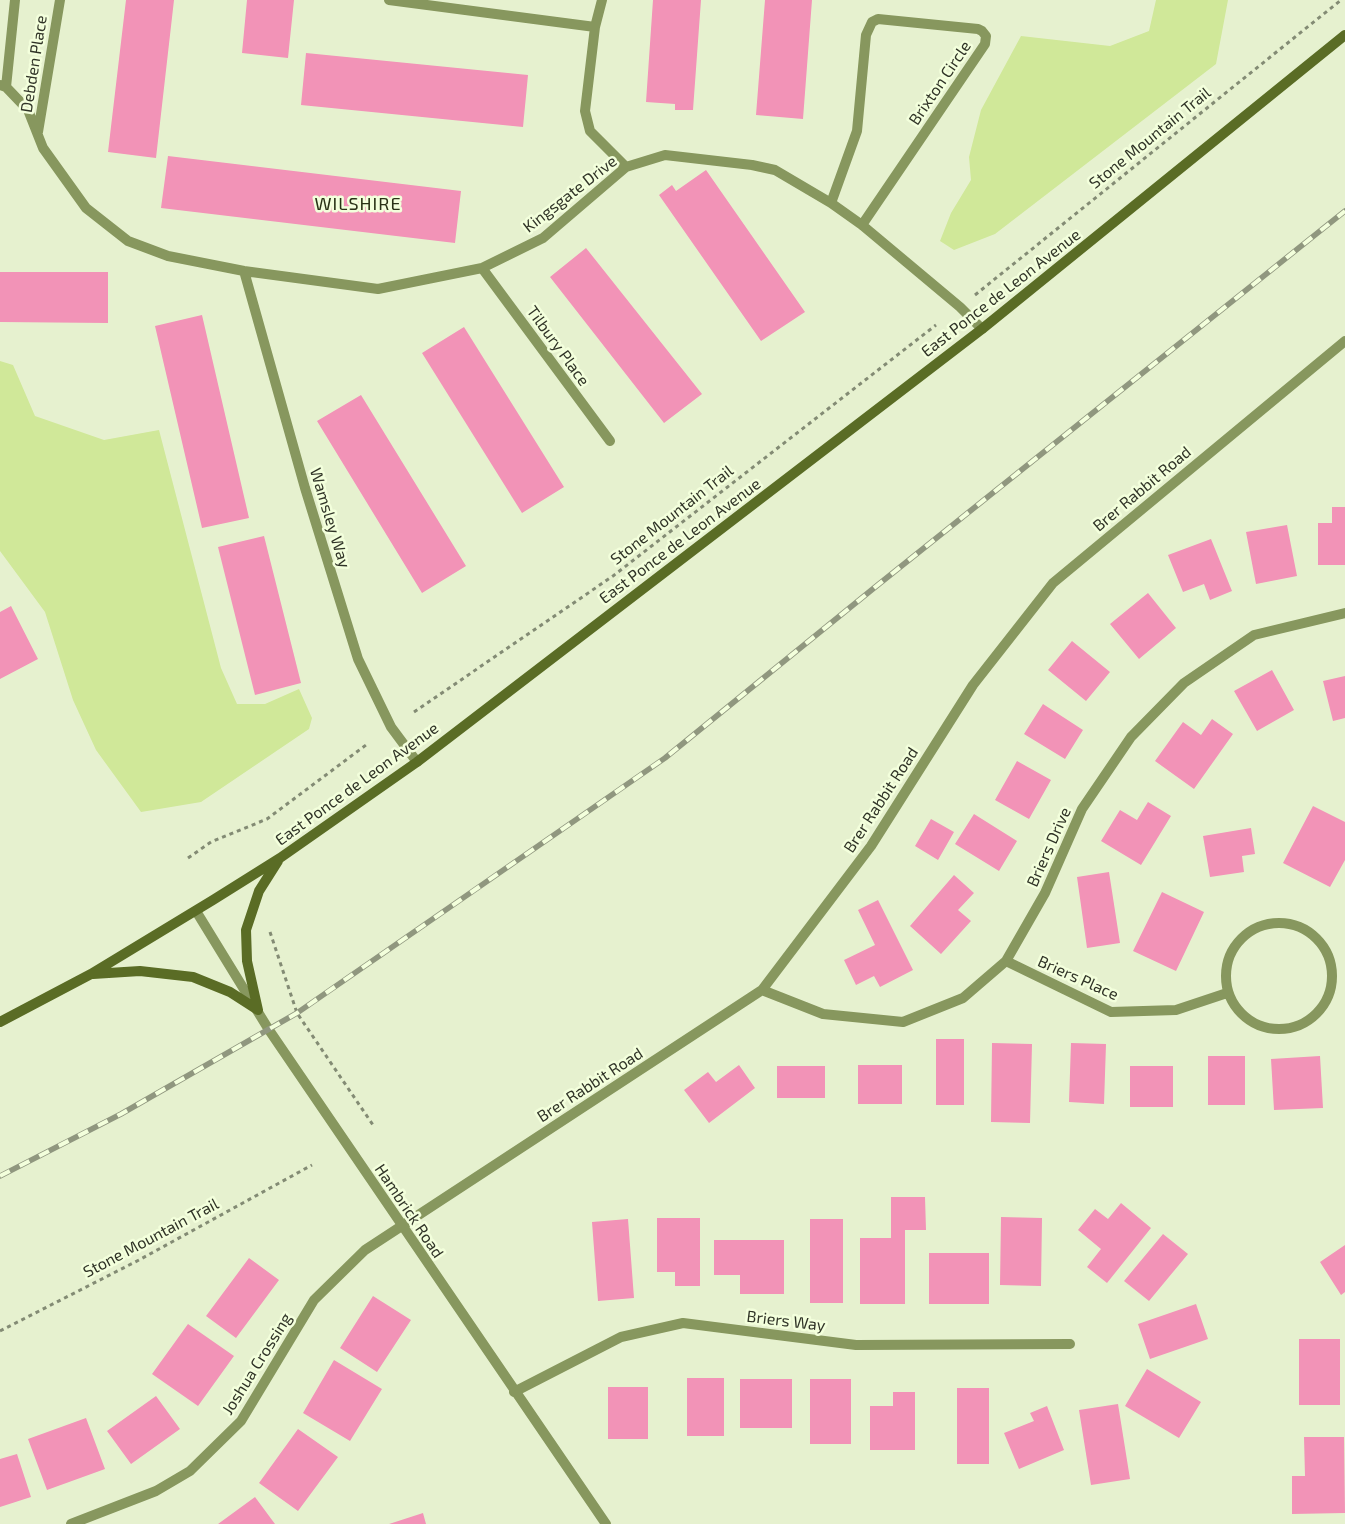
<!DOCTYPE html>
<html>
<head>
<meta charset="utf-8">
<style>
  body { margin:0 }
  canvas { display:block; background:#e6f1cf }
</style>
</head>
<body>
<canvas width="1345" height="1524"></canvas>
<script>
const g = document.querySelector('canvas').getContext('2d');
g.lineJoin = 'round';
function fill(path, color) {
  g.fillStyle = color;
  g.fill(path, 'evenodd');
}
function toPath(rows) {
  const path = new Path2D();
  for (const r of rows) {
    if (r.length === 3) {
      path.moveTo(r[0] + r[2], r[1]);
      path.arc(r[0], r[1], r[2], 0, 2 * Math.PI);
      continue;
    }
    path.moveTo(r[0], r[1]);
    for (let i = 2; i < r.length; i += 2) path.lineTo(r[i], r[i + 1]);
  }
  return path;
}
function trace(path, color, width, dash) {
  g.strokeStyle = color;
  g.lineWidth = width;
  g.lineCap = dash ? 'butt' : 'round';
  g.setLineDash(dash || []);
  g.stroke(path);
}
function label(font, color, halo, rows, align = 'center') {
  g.font = font + ' "Exo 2",sans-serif';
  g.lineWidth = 5;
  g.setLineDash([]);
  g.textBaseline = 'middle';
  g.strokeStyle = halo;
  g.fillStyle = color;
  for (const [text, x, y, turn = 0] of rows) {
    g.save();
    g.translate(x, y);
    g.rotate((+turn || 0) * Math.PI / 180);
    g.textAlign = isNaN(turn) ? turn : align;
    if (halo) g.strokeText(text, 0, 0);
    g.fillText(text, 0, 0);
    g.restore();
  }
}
fill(toPath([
  [1156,0,1228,0,1216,64,995,234,954,250,940,241,951,213,971,180,969,157,981,110,1021,36,1110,46,1149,31],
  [0,361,13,365,35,416,104,440,159,430,221,668,237,704,265,704,299,689,312,718,309,729,201,802,141,812,96,750,73,700,45,612,0,551]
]), '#d0e899');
fill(toPath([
  [126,0,174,0,156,158,108,152],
  [247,0,294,0,288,58,242,53],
  [653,0,701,0,693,110,675,110,675,104,646,102],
  [765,0,812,0,803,119,756,115],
  [306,53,528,75,523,127,301,105],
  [168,156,461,191,455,243,161,208],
  [706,170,805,312,761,341,659,195,672,185,676,191],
  [586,248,702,394,664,423,550,277],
  [0,272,108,272,108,323,0,322],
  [202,315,249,518,202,528,155,326],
  [464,327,564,487,522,513,422,353],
  [361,395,466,566,422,593,317,421],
  [1332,507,1345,507,1345,565,1318,565,1318,523,1332,523],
  [1287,525,1297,576,1256,584,1246,532],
  [264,536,301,683,255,695,218,547],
  [1211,539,1232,591,1210,600,1204,584,1183,592,1168,555],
  [1148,593,1176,628,1139,659,1110,624],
  [11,606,38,659,0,679,0,612],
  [1072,641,1110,672,1086,701,1048,670],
  [1272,670,1294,710,1257,731,1234,691],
  [1345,676,1345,718,1333,721,1323,681],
  [1043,704,1083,730,1065,759,1024,734],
  [1212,719,1233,734,1194,789,1155,761,1183,722,1201,735],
  [1017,761,1051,780,1029,819,995,800],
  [1148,802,1171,816,1141,865,1101,841,1120,810,1137,820],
  [1313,806,1345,822,1345,860,1330,887,1283,863],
  [974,814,1017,841,999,871,955,844],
  [931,819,954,832,938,860,915,846],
  [1251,828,1255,854,1242,856,1244,872,1210,877,1203,836],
  [1109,872,1120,943,1087,948,1077,877],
  [954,875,974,893,958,910,971,921,941,954,910,926],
  [1162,892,1204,912,1176,971,1133,951],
  [878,900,913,970,880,987,874,976,856,985,844,960,875,945,858,910],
  [936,1039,964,1039,964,1105,936,1105],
  [992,1043,1032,1044,1030,1123,991,1122],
  [1071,1043,1106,1044,1104,1104,1069,1102],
  [1208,1056,1245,1056,1245,1105,1208,1105],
  [1320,1056,1323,1108,1274,1110,1271,1059],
  [739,1065,755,1088,709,1123,684,1090,708,1072,716,1082],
  [858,1065,902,1065,902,1104,858,1104],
  [777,1066,825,1066,825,1098,777,1098],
  [1130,1066,1173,1066,1173,1107,1130,1107],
  [891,1197,925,1197,926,1230,905,1230,905,1304,860,1304,860,1238,891,1238],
  [1121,1203,1151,1228,1107,1283,1087,1267,1101,1249,1078,1230,1095,1209,1108,1219],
  [1001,1217,1042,1218,1041,1286,1000,1285],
  [657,1218,700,1218,700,1286,675,1286,675,1272,657,1272],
  [628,1219,634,1298,598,1301,592,1222],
  [810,1219,843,1219,843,1303,810,1303],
  [1163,1234,1188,1254,1149,1301,1124,1281],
  [714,1240,784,1240,784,1294,740,1294,740,1275,714,1275],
  [1345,1245,1345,1292,1341,1295,1320,1262],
  [929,1253,989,1253,989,1304,929,1304],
  [249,1258,279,1280,236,1338,206,1316],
  [373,1296,411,1320,377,1372,340,1348],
  [1196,1304,1208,1339,1150,1359,1138,1324],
  [188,1324,234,1356,198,1406,152,1374],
  [1299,1339,1340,1339,1340,1405,1299,1405],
  [334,1360,382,1389,350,1441,303,1413],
  [1147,1369,1201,1402,1179,1438,1125,1406],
  [687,1378,724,1378,724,1436,687,1436],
  [740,1379,792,1379,792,1428,740,1428],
  [810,1379,851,1379,851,1444,810,1444],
  [608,1387,648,1387,648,1439,608,1439],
  [957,1388,989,1388,989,1464,957,1464],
  [893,1392,915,1392,915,1450,870,1450,870,1406,893,1406],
  [156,1396,180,1429,131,1464,107,1431],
  [1118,1404,1130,1479,1091,1485,1079,1410],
  [1047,1406,1064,1450,1019,1469,1004,1433,1034,1421,1030,1413],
  [86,1418,105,1469,47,1490,28,1439],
  [298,1429,338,1457,298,1511,259,1483],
  [1304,1437,1344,1437,1345,1513,1292,1514,1292,1476,1305,1476],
  [17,1454,31,1497,0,1507,0,1459],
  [255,1497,275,1524,218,1524],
  [423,1513,426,1524,389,1524]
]), '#f293b7');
trace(toPath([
  [975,295,1341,0],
  [414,712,613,576,936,325],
  [188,858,211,842,267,819,366,745],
  [270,932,297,1013,373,1125],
  [0,1331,139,1260,312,1165]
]), '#838b74', 3, [4, 4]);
trace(toPath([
  [389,0,595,27],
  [602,0,595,27,585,111,590,131,626,167],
  [0,85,6,87,28,110,43,148,86,208,128,241,168,256,244,271,378,289,482,268,543,238,626,167,665,155,752,165,775,170,831,203,862,225,960,307,982,329],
  [6,87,15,0],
  [38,132,60,0],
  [831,203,857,131,866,35,872,22,878,19,978,29,982,31,986,36,985,44,862,225],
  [482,268,610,441],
  [244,271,305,488,358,659,391,727,417,762],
  [1279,976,53],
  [1006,961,1111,1012,1176,1010,1227,993],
  [762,990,823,1014,903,1022,963,998,1006,961,1045,893,1082,809,1131,737,1184,683,1254,635,1345,613],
  [514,1392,621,1337,683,1323,856,1345,1070,1344],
  [71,1524,156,1491,190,1471,241,1421,314,1300,365,1250,762,990,871,846,973,685,1053,583,1345,341]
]), '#87975e', 10);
trace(toPath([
  [196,911,269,1030,606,1524]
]), '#87975e', 10);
trace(toPath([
  [93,974,140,971,193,977,230,992,258,1010],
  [258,1010,247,961,246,930,259,891,278,861],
  [0,1022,91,974,213,900,280,858,417,762,982,329,1345,35]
]), '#5a6c25', 10);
const rail = toPath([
  [0,1176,121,1114,297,1013,665,758,874,588,1345,211]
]);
trace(rail, '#90977f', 5.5);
trace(rail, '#f3ffdc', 4, [11]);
label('16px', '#303427', '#f3ffdc', [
  ["Debden Place",34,64,-81],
  ["Brixton Circle",940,83,-56],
  ["Stone Mountain Trail",1150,138,-39],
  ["Kingsgate Drive",570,194,-38],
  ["East Ponce de Leon Avenue",1001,293,-38],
  ["Tilbury Place",558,346,54],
  ["Brer Rabbit Road",1142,489,-40],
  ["Stone Mountain Trail",672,515,-38],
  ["Wamsley Way",330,518,73],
  ["East Ponce de Leon Avenue",680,541,-37],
  ["East Ponce de Leon Avenue",357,784,-36],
  ["Brer Rabbit Road",881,800,-57],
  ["Briers Drive",1049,847,-66],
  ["Briers Place",1078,978,24],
  ["Brer Rabbit Road",590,1085,-33],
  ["Hambrick Road",409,1211,56],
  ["Stone Mountain Trail",151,1238,-28],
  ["Briers Way",786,1321,7],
  ["Joshua Crossing",257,1364,-58]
]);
g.letterSpacing = '1px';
label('18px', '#2a3216', '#f3ffdc', [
  ["WILSHIRE",358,204]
]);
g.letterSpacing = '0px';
</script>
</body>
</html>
